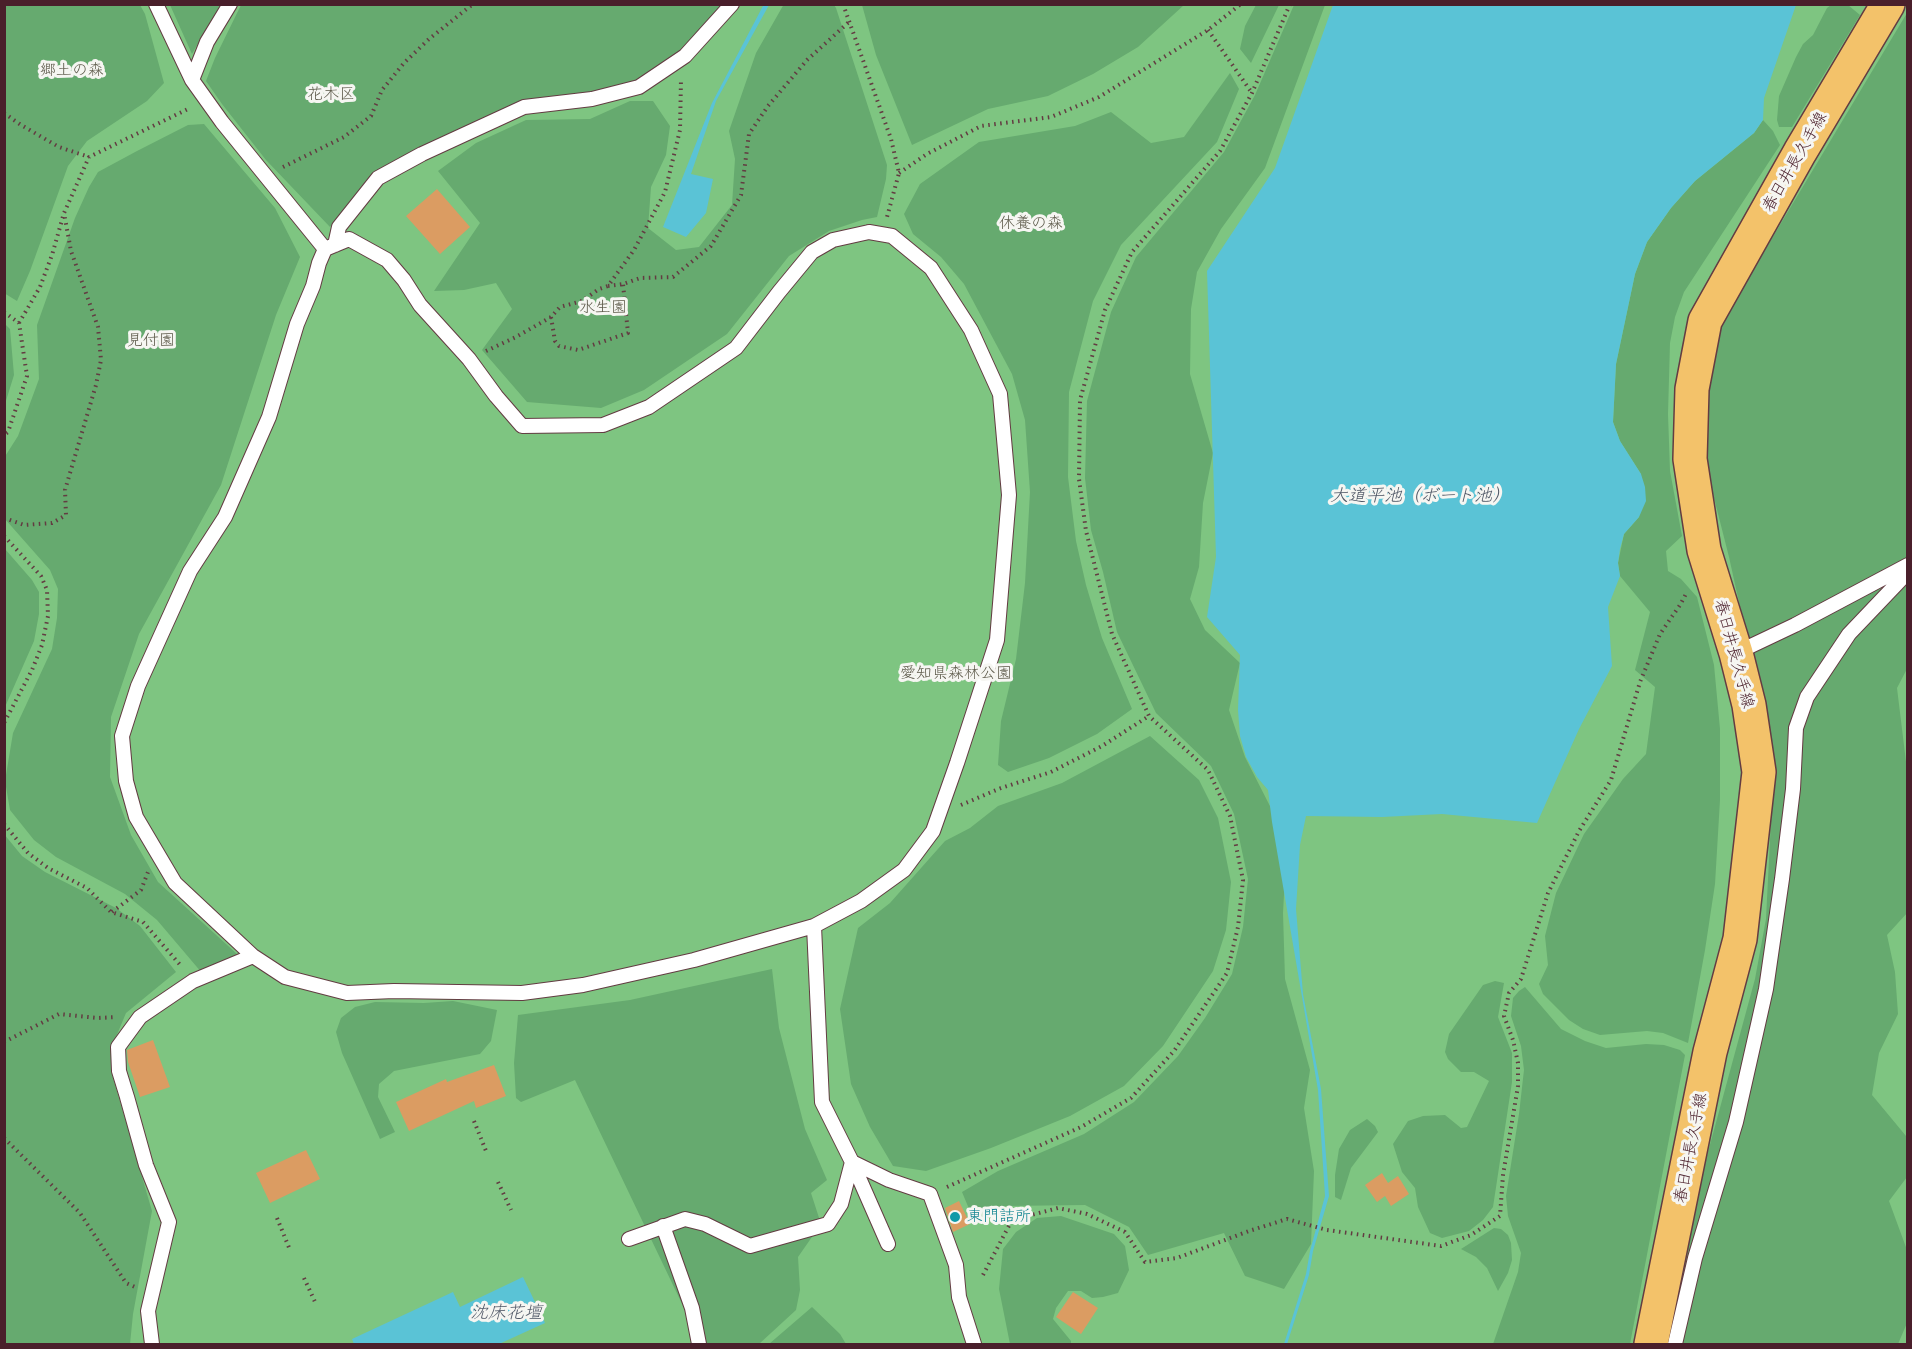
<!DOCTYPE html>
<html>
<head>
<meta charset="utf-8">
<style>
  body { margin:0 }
  #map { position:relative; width:1912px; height:1349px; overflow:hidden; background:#eee3c7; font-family:"Playpen Sans",sans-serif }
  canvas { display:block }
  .frame { position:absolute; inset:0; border:6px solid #4a1f2b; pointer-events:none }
</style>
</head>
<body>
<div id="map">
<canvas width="1912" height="1349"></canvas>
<div class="frame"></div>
</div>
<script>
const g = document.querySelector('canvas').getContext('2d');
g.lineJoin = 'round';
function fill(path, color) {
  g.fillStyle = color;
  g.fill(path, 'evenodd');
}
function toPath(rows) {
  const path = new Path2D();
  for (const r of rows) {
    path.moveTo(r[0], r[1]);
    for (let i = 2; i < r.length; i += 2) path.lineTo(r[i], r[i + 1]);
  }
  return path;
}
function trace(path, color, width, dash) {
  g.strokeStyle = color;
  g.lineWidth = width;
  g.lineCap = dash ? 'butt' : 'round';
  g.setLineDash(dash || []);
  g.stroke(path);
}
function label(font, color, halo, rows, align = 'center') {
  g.font = font + ' "Playpen Sans","Klee One",sans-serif';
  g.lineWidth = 6;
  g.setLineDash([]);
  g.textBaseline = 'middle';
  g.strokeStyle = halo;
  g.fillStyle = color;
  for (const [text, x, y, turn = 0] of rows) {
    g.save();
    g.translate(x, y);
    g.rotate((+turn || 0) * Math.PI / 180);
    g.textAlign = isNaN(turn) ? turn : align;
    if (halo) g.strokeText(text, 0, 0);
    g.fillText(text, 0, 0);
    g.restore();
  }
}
fill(toPath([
  [5,5,1907,5,1907,1344,5,1344]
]), '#7ec581');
fill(toPath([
  [784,4,834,5,836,8,887,165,886,179,877,217,862,220,829,231,789,256,727,334,644,390,601,408,527,402,482,350,512,309,496,283,464,290,434,291,480,223,438,171,476,143,526,120,590,119,630,101,653,101,670,126,666,155,651,187,648,228,676,250,699,247,732,205,735,159,729,131,756,53],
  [4,5,140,5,145,14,164,83,147,101,87,141,68,166,30,271,17,301,4,293],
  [170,5,220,5,192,54],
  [241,5,724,5,681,51,637,81,590,92,522,102,376,174,330,227,266,160,222,104,206,81,215,58],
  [862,5,862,4,1184,5,1138,47,1093,74,1048,96,988,109,912,145,876,55],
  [1256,5,1279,5,1251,63,1240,49,1245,26],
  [1294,5,1325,5,1265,168,1221,229,1197,272,1191,309,1190,374,1213,453,1203,503,1199,567,1190,599,1205,630,1240,663,1229,710,1245,757,1275,816,1286,858,1283,913,1285,979,1310,1070,1304,1108,1314,1171,1311,1244,1284,1289,1245,1276,1224,1233,1148,1255,1129,1227,1085,1205,1005,1206,972,1216,962,1192,998,1171,1084,1134,1134,1102,1178,1056,1205,1018,1232,974,1243,927,1248,879,1234,814,1211,766,1156,713,1117,632,1103,572,1091,530,1085,478,1087,401,1111,312,1136,257,1224,152,1255,95],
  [1831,5,1848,5,1860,15,1792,127,1779,127,1777,120,1779,96,1796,57,1803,44,1813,35,1827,8],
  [1907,13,1908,667,1897,688,1907,770,1908,912,1887,935,1895,972,1898,1014,1879,1053,1872,1095,1906,1136,1907,1177,1889,1201,1907,1250,1907,1323,1898,1344,1666,1344,1689,1222,1755,979,1766,919,1774,760,1729,557,1713,494,1705,451,1706,413,1717,330],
  [1230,73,1239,89,1217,142,1121,245,1093,301,1069,392,1068,477,1076,541,1086,585,1102,638,1132,709,1097,734,1049,758,1008,772,998,765,1001,721,1016,659,1025,583,1030,492,1025,420,1012,374,964,284,941,257,913,234,904,214,920,184,979,142,1075,126,1111,112,1151,143,1184,137],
  [1763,120,1773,131,1780,145,1684,292,1675,317,1670,343,1668,414,1670,471,1682,536,1666,551,1668,571,1681,579,1697,597,1714,665,1720,729,1720,800,1715,884,1705,950,1688,1043,1663,1033,1647,1031,1600,1035,1583,1029,1569,1020,1543,994,1539,984,1548,965,1545,936,1556,893,1584,834,1623,779,1646,754,1655,687,1635,670,1650,612,1620,576,1618,563,1624,534,1639,517,1641,474,1620,441,1613,422,1616,364,1635,274,1647,242,1671,208,1695,181,1754,133],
  [204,124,275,208,300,257,276,315,221,485,139,634,111,717,110,777,131,835,158,882,237,954,202,973,157,920,125,894,56,857,34,840,10,810,5,781,13,733,52,649,57,618,58,589,50,570,5,519,4,458,18,436,39,379,37,325,75,218,89,187,98,172,137,151,188,125],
  [5,324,10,329,14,375,5,404],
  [5,549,32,580,39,592,39,614,34,641,5,707],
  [1150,736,1199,780,1218,818,1231,882,1226,930,1213,971,1163,1046,1124,1086,1070,1116,991,1148,926,1171,893,1166,870,1127,851,1084,840,1009,858,928,890,903,945,841,970,828,998,806,1062,783],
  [4,834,22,856,45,872,116,908,140,926,176,972,126,1013,111,1049,111,1071,152,1211,133,1314,130,1344,5,1344],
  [772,969,779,1028,805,1129,827,1180,811,1193,821,1224,798,1257,800,1290,796,1310,759,1344,708,1344,694,1329,575,1080,521,1102,516,1098,514,1063,518,1015,630,1000],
  [1495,981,1504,983,1498,1017,1512,1053,1512,1082,1493,1207,1483,1220,1469,1231,1442,1238,1430,1233,1418,1207,1415,1188,1402,1172,1393,1144,1408,1121,1423,1116,1445,1115,1461,1128,1467,1127,1489,1081,1474,1072,1461,1072,1448,1059,1445,1052,1449,1034,1483,985],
  [1525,987,1561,1029,1585,1041,1606,1048,1646,1044,1664,1045,1680,1050,1685,1055,1630,1344,1493,1344,1518,1272,1521,1253,1508,1216,1506,1196,1519,1114,1524,1070,1521,1046,1511,1016,1513,998,1519,991],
  [453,1001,497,1010,491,1041,480,1054,394,1071,379,1084,378,1097,395,1132,380,1139,342,1053,336,1032,341,1018,355,1007,375,1002,424,1003],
  [1367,1119,1375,1126,1378,1132,1351,1168,1341,1200,1335,1197,1335,1175,1339,1149,1350,1130],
  [1061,1216,1114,1234,1125,1246,1129,1270,1118,1293,1103,1297,1092,1298,1081,1291,1068,1291,1056,1308,1053,1319,1071,1341,1071,1344,1010,1344,999,1289,1003,1249,1016,1232,1037,1218],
  [1494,1228,1501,1229,1508,1235,1511,1243,1512,1260,1508,1273,1498,1291,1487,1268,1476,1257,1461,1249],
  [812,1307,840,1334,846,1344,769,1344]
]), '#66aa6f');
fill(toPath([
  [764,4,769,5,716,101,691,174,713,179,706,213,686,237,663,227,712,103],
  [1333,5,1796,5,1764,98,1763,120,1754,133,1695,181,1671,208,1647,242,1635,274,1616,364,1613,422,1620,441,1641,474,1645,487,1646,501,1639,517,1624,534,1620,549,1618,563,1620,576,1608,607,1612,666,1579,729,1537,823,1442,814,1382,817,1306,816,1300,845,1296,909,1303,994,1321,1089,1329,1196,1313,1251,1309,1275,1287,1344,1284,1344,1306,1274,1310,1251,1325,1196,1321,1135,1318,1090,1272,822,1268,790,1257,777,1246,757,1240,736,1238,710,1240,655,1207,617,1216,557,1207,271,1275,168],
  [523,1277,545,1323,499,1344,354,1344,352,1339,453,1292,460,1307]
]), '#5ac3d6');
fill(toPath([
  [437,189,470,227,440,254,406,216],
  [153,1040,170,1087,140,1097,128,1062,127,1050],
  [494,1065,506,1096,476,1108,474,1101,409,1131,396,1102,446,1079,447,1082],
  [306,1150,320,1179,270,1203,256,1173],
  [1382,1173,1388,1183,1398,1176,1409,1194,1391,1206,1385,1196,1377,1202,1365,1185],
  [959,1201,970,1224,953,1232,945,1208],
  [1073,1292,1098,1308,1081,1334,1056,1317]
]), '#db9c62');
const lane = toPath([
  [156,4,192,80,222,122,325,249],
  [192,80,207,42,230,4],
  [869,232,892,236,931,268,971,330,1000,394,1009,495,997,640,957,763,933,831,904,870,861,901,814,926,694,960,583,985,522,993,394,991,347,993,285,977,253,956,175,883,136,817,126,781,122,736,138,686,190,571,225,517,269,417,297,324,313,286,319,263,325,249,349,239,387,260,404,280,420,305,469,359,496,396,522,426,603,425,649,407,736,348,779,292,812,252,833,240,869,232],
  [335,245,339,227,378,178,422,154,524,107,592,99,639,87,685,56,732,4],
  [1736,653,1795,625,1908,565],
  [814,926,822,1102,852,1162,889,1180,930,1194,956,1265,959,1297,974,1344],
  [852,1162,888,1244],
  [663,1226,692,1308,699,1344],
  [629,1239,685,1219,705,1224,750,1246,828,1224,841,1204,852,1162],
  [152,1344,148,1311,169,1222,146,1165,127,1097,119,1071,118,1047,140,1017,193,981,253,956],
  [1675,1344,1695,1258,1736,1122,1766,989,1782,879,1793,789,1796,728,1807,697,1849,634,1908,572]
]);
const primary = toPath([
  [1651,1344,1710,1052,1740,939,1759,772,1749,705,1736,653,1704,550,1690,459,1692,389,1705,321,1800,152,1888,4]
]);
trace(lane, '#633c42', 16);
trace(primary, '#633c42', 36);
trace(toPath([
  [843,4,891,139,899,173,887,217],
  [1208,30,1252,93],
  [4,113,21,125,59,147,89,157],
  [283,167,344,137,371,116,382,90,404,63,429,39,473,4],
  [899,173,927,154,981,126,1051,117,1099,97,1208,30,1241,4],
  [608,286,623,284,640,278,673,277,711,246,741,195,749,134,768,106,807,60,849,22],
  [4,312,19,323,27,376,8,432,4,435],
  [551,317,555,341,559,346,578,350,628,333,623,284],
  [19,323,40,287,52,255,64,213,89,157,190,108],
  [486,351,516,337,551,317,560,307,582,301,599,289,608,286,634,250,665,192,680,130,681,79],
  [4,518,24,525,52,523,66,515,65,490,96,385,101,360,98,327,71,251,64,213],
  [4,536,41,576,47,590,48,616,42,645,32,670,4,723],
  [961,805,1001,788,1051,772,1102,746,1149,716],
  [4,824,28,853,48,868,87,888,111,912,143,922,182,967],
  [112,912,141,890,148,872],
  [4,1042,59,1014,98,1018,117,1017],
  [474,1121,486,1151],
  [4,1138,80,1213,126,1283,135,1287],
  [498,1182,511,1210],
  [947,1187,1081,1127,1131,1098,1174,1051,1227,973,1238,927,1243,880,1230,816,1208,770,1149,716,1112,634,1086,531,1079,479,1080,400,1105,310,1132,252,1220,151,1252,93,1290,4],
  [277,1218,290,1250],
  [983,1275,1012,1220,1058,1208,1087,1214,1125,1232,1145,1262,1177,1258,1249,1231,1287,1219,1327,1230,1441,1246,1471,1235,1500,1216,1503,1175,1518,1086,1518,1063,1513,1040,1504,1016,1509,993,1521,979,1548,893,1579,831,1611,780,1640,682,1660,634,1680,605,1687,592],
  [304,1278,316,1304]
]), '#633c42', 4, [1.5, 4.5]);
trace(lane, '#fff', 14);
trace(primary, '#f3c26a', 33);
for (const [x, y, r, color] of [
  [955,1217,6,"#0f9aa8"]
]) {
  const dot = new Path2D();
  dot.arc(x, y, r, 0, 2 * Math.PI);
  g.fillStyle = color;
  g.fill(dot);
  trace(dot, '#f6f6f2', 2);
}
label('16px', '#5c5949', '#f6f6f2', [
  ["郷土の森",72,71],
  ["花木区",331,95],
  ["休養の森",1031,224],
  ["水生園",603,308],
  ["見付園",151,341],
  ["愛知県森林公園",956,674]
]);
label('16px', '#4a1f2b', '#f6f6f2', [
  ["春日井長久手線",1795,162,-60],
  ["春日井長久手線",1734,654,75],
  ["春日井長久手線",1691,1148,-79]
]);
label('16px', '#0d838f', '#f6f6f2', [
  ["東門詰所",967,1217]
], 'left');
label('italic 18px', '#505867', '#f6f6f2', [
  ["大道平池（ボート池）",1420,496],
  ["沈床花壇",506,1313]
]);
</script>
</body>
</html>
